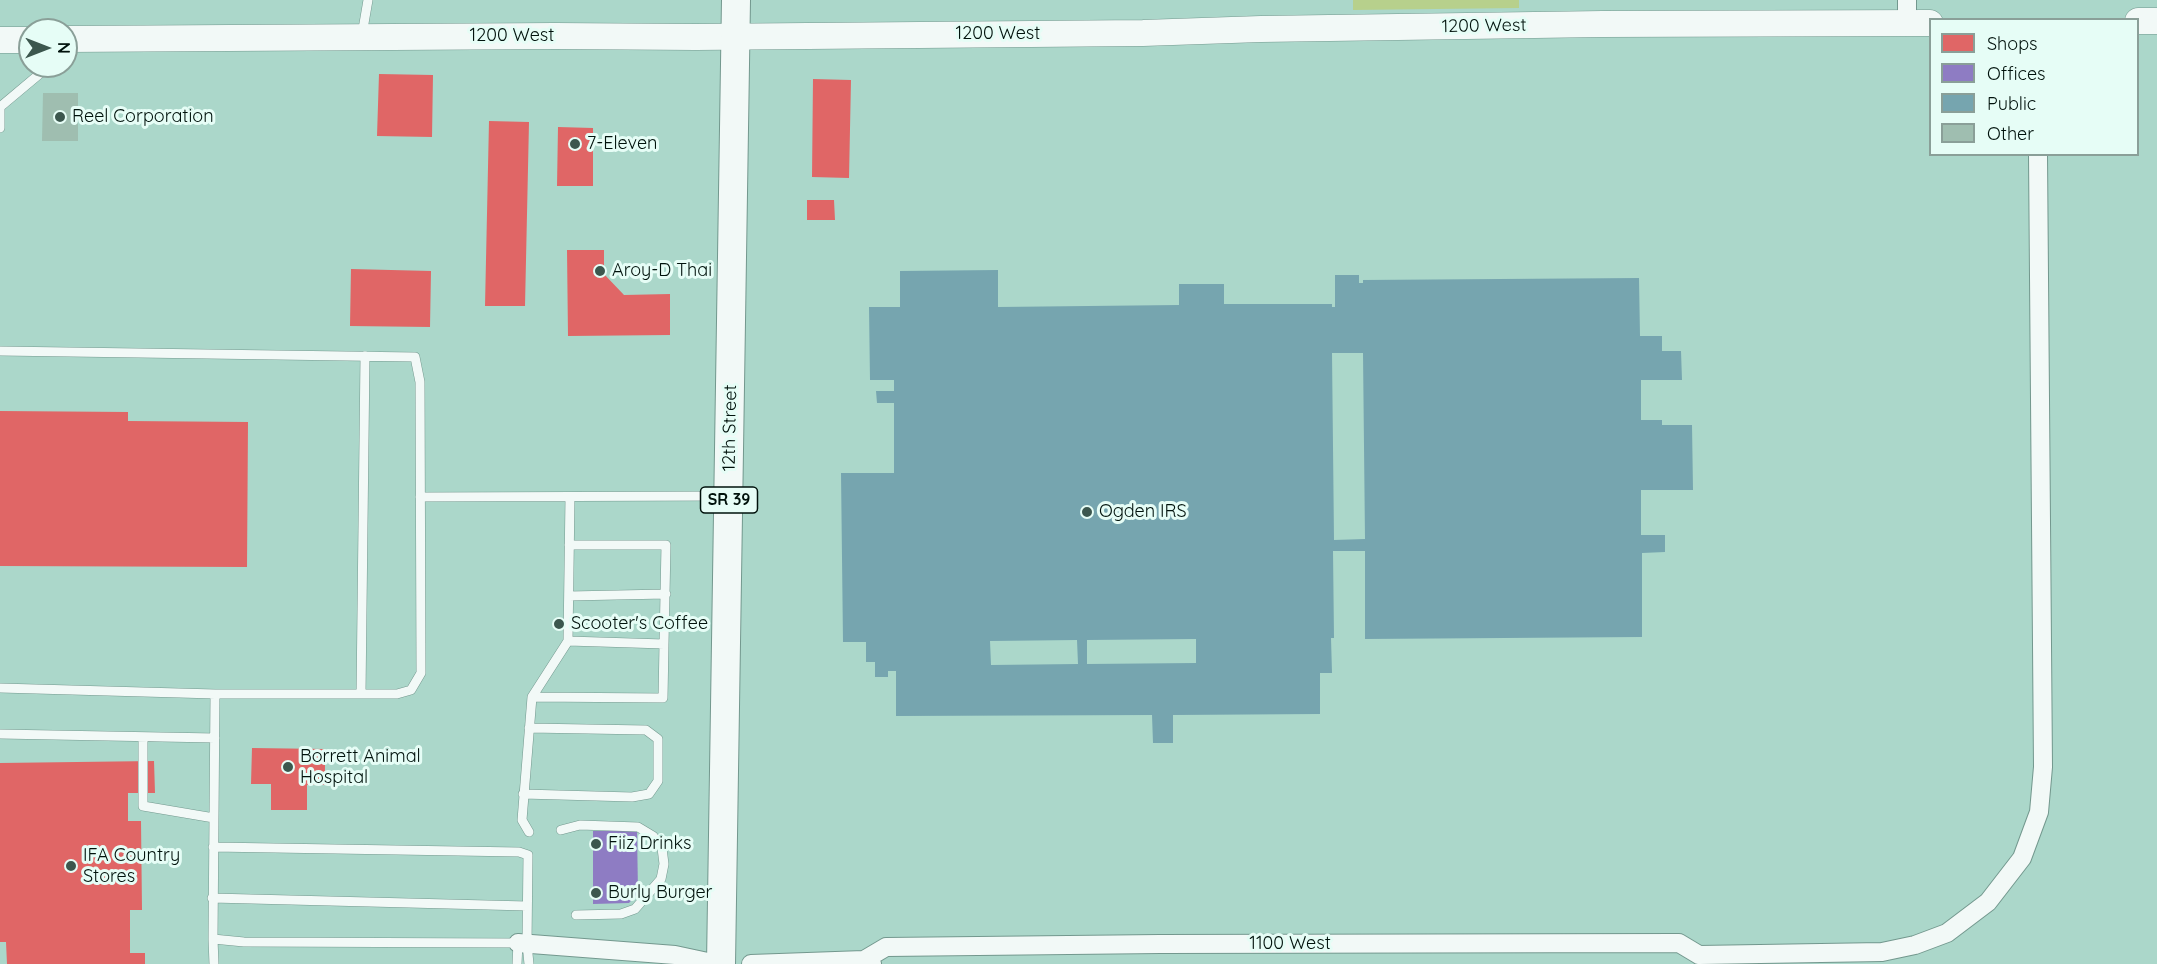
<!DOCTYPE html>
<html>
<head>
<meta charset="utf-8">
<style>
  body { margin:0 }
  #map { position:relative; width:2157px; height:964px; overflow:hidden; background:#abd7ca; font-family:Quicksand,sans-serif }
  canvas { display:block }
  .legend { position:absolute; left:1929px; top:18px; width:210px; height:138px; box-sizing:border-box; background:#e6fdf6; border:2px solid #8a9f98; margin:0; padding:8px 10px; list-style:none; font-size:18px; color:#00120c }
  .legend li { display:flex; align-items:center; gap:12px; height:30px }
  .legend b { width:30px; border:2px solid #8a9f98 }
  .north { position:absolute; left:18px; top:18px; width:60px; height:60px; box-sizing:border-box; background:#e6fdf6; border:2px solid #8a9f98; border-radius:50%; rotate:90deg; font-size:16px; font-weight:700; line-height:24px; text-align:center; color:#00120c }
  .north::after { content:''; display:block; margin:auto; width:21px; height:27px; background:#3c574e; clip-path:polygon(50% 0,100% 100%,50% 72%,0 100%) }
</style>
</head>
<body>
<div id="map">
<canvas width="2157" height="964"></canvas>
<ul class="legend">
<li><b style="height:16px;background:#e06666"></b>Shops</li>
<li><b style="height:16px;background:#8e7cc3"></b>Offices</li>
<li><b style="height:16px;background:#76a5af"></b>Public</li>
<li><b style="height:16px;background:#9fbeb0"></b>Other</li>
</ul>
<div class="north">N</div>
</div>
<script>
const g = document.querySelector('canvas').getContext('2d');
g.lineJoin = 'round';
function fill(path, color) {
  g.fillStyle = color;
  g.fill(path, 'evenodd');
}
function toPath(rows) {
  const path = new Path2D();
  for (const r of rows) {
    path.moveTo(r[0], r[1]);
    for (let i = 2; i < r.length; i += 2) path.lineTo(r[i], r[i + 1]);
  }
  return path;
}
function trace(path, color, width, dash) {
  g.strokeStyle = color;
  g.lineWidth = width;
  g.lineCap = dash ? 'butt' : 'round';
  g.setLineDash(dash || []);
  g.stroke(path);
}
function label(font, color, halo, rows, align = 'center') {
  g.font = font + ' Quicksand,sans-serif';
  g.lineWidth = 6;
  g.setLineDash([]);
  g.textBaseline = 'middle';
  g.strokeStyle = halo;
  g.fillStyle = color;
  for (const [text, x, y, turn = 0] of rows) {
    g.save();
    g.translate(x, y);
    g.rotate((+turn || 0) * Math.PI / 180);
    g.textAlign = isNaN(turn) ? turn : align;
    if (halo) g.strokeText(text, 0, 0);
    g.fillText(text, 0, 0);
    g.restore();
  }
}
fill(toPath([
  [1353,0,1519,0,1519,8,1353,10]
]), '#b7d08c');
fill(toPath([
  [379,74,433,75,432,137,377,136],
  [813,79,851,80,849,178,812,177],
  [489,121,529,122,525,306,485,306],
  [558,127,593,128,593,186,557,186],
  [807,200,834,200,835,220,807,220],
  [567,250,604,250,604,274,624,295,670,294,670,335,568,336],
  [351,269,431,271,430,327,350,326],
  [0,411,128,412,128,421,248,422,247,567,0,566],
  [252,748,325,749,325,785,307,785,307,810,271,810,271,784,251,784],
  [154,761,155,793,128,793,128,821,141,821,142,910,130,910,130,953,145,953,145,964,7,964,6,942,0,942,0,763]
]), '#e06666');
fill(toPath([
  [593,831,637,831,638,893,629,903,593,904]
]), '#8e7cc3');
fill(toPath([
  [998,270,998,307,1179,305,1179,284,1224,284,1224,304,1332,304,1332,307,1335,307,1335,275,1359,275,1359,283,1363,283,1363,280,1639,278,1640,336,1662,336,1662,351,1681,351,1682,380,1641,380,1641,420,1662,420,1662,425,1692,425,1693,490,1641,490,1641,535,1665,535,1665,552,1642,553,1642,637,1365,639,1365,551,1333,551,1334,638,1331,638,1332,673,1320,673,1320,714,1173,715,1173,743,1153,743,1152,715,896,716,896,671,888,671,888,677,875,677,875,662,866,662,866,642,843,642,841,473,894,473,894,403,877,403,876,391,894,391,894,380,870,380,869,307,900,307,900,271],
  [1332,353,1363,353,1365,539,1334,540],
  [1196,639,1196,663,1087,664,1087,640],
  [1077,640,1078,664,991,665,990,641]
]), '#76a5af');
fill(toPath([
  [43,93,78,93,78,141,42,141]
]), '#9fbeb0');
const lane = toPath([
  [362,35,368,0],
  [0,128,0,107,49,66],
  [0,351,415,357,420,382,421,673,411,690,397,694,215,694,0,688],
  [420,497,727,496],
  [569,545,666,545,664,644],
  [569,596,666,594],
  [568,641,532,697,663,698,664,644,568,641,570,497],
  [215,694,213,939,244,942,518,943,517,964],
  [361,694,365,356],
  [0,734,215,738],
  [143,737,143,806,214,818],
  [523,794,632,797,649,794,658,781,658,739,646,730,529,728],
  [561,830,580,825,638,827,653,836,662,848,664,864,661,879,635,909,621,914,576,915],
  [529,832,522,820,532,697],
  [213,847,519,852,528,855,527,944,529,964],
  [212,898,527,906],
  [213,939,214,964]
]);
const street = toPath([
  [1907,0,1907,23],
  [518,943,675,955,717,964],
  [1699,955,1882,952,1915,945,1947,933,1988,902,2022,858,2039,812,2043,767,2038,154],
  [864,960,886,947,1160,944,1679,943,1699,955],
  [751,964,864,960,872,964]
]);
const secondary = toPath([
  [2138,21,2157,21],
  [66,39,555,36,696,37,1143,33,1261,29,1603,24,1930,23],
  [0,40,30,40]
]);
const primary = toPath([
  [721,964,736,0]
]);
trace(lane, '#73988e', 10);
trace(street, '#73988e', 20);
trace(secondary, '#73988e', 27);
trace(primary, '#73988e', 30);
trace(lane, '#f2f9f7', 9);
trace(street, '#f2f9f7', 18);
trace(secondary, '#f2f9f7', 26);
trace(primary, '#f2f9f7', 28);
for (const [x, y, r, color] of [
  [60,117,6,"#3c574e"],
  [575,144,6,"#3c574e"],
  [600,271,6,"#3c574e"],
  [1087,512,6,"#3c574e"],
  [559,624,6,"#3c574e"],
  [288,767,6,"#3c574e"],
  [596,844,6,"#3c574e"],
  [71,866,6,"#3c574e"],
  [596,893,6,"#3c574e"]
]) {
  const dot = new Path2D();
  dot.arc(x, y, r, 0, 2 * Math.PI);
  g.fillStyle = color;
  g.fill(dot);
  trace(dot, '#e6fdf6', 2);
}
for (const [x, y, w] of [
  [729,500,57]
]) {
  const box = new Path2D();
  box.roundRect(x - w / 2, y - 13, w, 26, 4.5);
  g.fillStyle = '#e6fdf6';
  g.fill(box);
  trace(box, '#00120c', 1.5);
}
label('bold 16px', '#00120c', null, [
  ["SR 39",729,500]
]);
label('18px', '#00120c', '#e6fdf6', [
  ["1200 West",1484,26,-1],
  ["1200 West",998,34],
  ["1200 West",512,36],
  ["12th Street",730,428,-89],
  ["1100 West",1290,944]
]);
label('18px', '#00120c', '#e6fdf6', [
  ["Reel Corporation",72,117],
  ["7-Eleven",587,144],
  ["Aroy-D Thai",612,271],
  ["Ogden IRS",1099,512],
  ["Scooter's Coffee",571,624],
  ["Borrett Animal",300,757],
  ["Hospital",300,778],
  ["Fiiz Drinks",608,844],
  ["IFA Country",83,856],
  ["Stores",83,877],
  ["Burly Burger",608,893]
], 'left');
</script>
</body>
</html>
